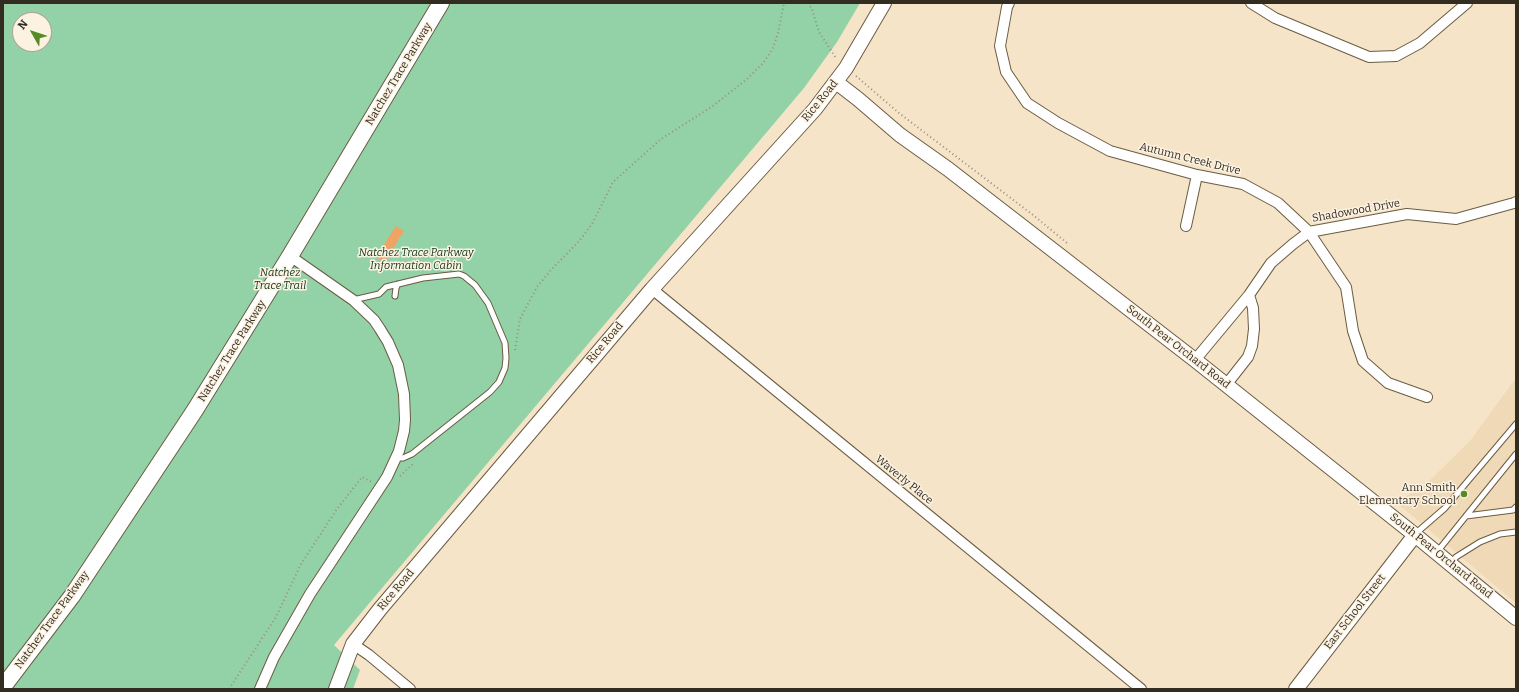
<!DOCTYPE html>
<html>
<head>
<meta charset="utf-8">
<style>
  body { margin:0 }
  #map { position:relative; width:1519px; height:692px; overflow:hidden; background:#f5e4c7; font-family:Bitter,serif }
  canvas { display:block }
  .frame { position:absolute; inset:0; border:4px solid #332c21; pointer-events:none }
  .north { position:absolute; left:12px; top:12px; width:40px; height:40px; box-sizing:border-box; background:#fcf2e1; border:1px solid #aca394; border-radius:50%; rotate:309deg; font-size:11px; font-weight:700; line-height:16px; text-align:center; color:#332c21 }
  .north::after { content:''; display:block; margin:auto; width:14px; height:18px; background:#558b24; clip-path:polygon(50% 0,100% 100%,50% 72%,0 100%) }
</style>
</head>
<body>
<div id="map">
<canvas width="1519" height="692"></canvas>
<div class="frame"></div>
<div class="north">N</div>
</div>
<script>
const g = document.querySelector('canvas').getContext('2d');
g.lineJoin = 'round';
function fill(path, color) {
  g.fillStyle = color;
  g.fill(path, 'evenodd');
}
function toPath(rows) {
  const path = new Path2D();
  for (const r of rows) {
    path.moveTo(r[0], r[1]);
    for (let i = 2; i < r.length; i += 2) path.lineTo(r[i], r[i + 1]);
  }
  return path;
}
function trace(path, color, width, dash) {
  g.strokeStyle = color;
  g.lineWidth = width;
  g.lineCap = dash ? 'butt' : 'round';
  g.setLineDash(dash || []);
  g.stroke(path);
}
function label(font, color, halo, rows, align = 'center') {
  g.font = font + ' Bitter,serif';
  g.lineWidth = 3;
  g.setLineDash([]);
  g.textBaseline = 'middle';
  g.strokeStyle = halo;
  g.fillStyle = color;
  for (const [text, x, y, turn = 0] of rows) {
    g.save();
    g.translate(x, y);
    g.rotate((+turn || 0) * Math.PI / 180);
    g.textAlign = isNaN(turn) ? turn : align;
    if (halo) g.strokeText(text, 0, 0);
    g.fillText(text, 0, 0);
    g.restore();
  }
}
fill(toPath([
  [1516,378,1516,603,1397,503,1400,499,1422,488,1470,441]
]), '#efd9b6');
fill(toPath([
  [3,3,860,3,837,42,804,88,334,645,360,670,353,689,3,689],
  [20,20,44,20,44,44,20,44]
]), '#93d2a6');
fill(toPath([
  [396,226,404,231,384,263,376,257]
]), '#eea464');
const lane = toPath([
  [395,296,396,288,398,284],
  [353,300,379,294,386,287,423,278,459,274,464,276,475,285,488,303,505,343,506,358,505,368,499,382,490,392,412,454,403,458,396,458],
  [1466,516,1513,510,1516,507],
  [1415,534,1445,508,1516,424],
  [1437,552,1516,454],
  [1451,563,1456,557,1480,542,1500,534,1516,532]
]);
const street = toPath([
  [1009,3,1007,7,1000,46,1006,72,1027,103,1058,123,1110,151,1197,175,1243,184,1278,203,1309,232,1346,287,1353,331,1363,361,1388,383,1427,397],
  [1251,3,1275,18,1369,57,1396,56,1420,43,1467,3],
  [1186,226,1197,175],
  [652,289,1141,689],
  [1195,360,1249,295,1271,263,1293,244,1309,232,1407,214,1456,219,1514,203,1516,202],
  [1226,385,1248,357,1252,346,1254,329,1253,308,1249,295],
  [353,644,369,655,410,689],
  [260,689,274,657,310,594,387,477,399,451,404,431,405,420,404,394,398,365,388,342,380,329,374,320,353,300,290,256]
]);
const secondary = toPath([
  [836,82,858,99,900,135,948,169,1195,360,1415,535,1516,618],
  [336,689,353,644,380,609,652,289,815,109,846,68,884,3],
  [1296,689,1415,535]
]);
const primary = toPath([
  [3,687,72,596,195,410,290,256,441,3]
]);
trace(lane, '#6b5c43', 7);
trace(street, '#6b5c43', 12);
trace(secondary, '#6b5c43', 16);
trace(primary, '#6b5c43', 18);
trace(toPath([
  [808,3,812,9,819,32,836,58],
  [856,76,899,113,1033,215,1067,243],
  [515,350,520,319,537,287,550,271,580,240,592,224,613,182,661,139,713,106,747,79,764,62,773,48,778,33,784,3],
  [400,476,413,464],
  [229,689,276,617,301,564,337,509,362,477,372,482]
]), '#9a8e79', 2, [1, 3]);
trace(lane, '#fff', 5);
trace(street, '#fff', 10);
trace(secondary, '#fff', 14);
trace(primary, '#fff', 16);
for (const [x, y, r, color] of [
  [1464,494,4,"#558b24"]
]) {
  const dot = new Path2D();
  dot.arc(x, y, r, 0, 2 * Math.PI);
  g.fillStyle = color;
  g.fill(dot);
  trace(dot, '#fcf2e1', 1.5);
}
label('11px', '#332c21', '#fcf2e1', [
  ["Natchez Trace Parkway",399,74,-59],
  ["Rice Road",820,101,-51],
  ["Autumn Creek Drive",1190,159,14],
  ["Shadowood Drive",1356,211,-10],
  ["Rice Road",605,343,-50],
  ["South Pear Orchard Road",1178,347,38],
  ["Natchez Trace Parkway",232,351,-58],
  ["Waverly Place",904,480,39],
  ["South Pear Orchard Road",1441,556,39],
  ["Rice Road",396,590,-50],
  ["East School Street",1355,612,-52],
  ["Natchez Trace Parkway",52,620,-54]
]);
label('italic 11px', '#10351e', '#fcf2e1', [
  ["Natchez Trace Parkway",416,253],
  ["Information Cabin",416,266],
  ["Natchez",280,273],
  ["Trace Trail",280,286]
]);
label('11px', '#332c21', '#fcf2e1', [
  ["Ann Smith",1456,488],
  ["Elementary School",1456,501]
], 'right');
</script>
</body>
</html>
